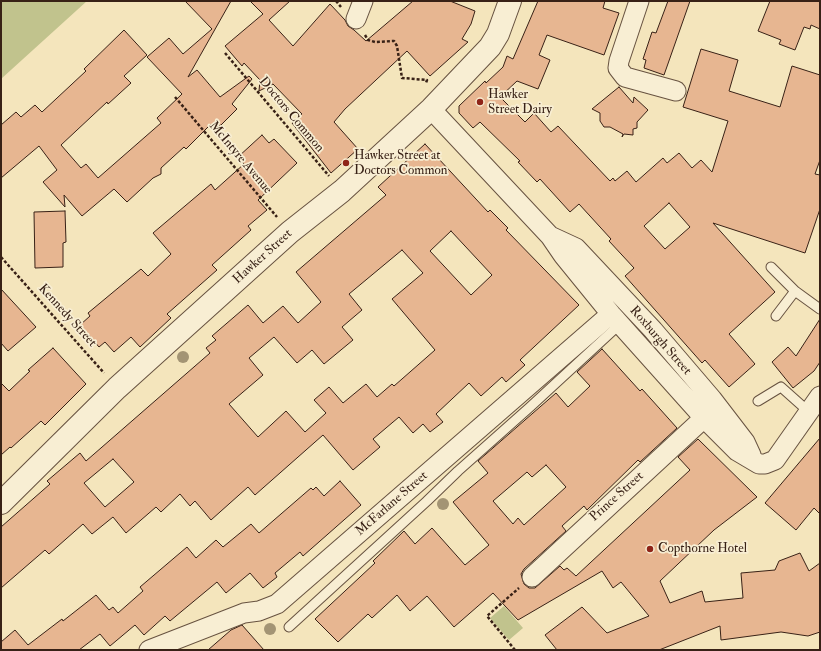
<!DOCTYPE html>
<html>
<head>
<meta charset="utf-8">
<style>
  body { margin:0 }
  #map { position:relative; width:821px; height:651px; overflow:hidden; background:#f4e5bc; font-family:"IM FELL Double Pica",serif }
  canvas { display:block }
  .frame { position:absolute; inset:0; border:2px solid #382116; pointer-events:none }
</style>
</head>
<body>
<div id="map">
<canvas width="821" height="651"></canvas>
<div class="frame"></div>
</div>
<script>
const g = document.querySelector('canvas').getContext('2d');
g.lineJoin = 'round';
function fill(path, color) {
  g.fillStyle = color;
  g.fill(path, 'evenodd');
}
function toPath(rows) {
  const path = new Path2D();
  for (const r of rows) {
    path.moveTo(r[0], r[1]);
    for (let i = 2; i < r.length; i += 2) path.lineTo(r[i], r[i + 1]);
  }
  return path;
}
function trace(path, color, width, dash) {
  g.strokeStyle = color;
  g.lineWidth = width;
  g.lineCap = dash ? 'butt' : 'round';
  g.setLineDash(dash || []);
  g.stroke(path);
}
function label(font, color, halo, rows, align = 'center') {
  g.font = font + ' "IM FELL Double Pica",serif';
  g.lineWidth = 3.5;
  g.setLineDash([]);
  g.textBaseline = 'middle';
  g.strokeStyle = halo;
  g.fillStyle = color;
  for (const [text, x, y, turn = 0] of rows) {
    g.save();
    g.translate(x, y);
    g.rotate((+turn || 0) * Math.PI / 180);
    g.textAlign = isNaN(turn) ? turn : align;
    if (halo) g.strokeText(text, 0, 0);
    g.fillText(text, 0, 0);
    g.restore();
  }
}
fill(toPath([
  [1,1,87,1,1,79],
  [504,606,523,628,509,640,490,618]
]), '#c1c38d');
const building = toPath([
  [185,1,231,1,188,77,197,70,220,97,249,76,252,79,232,104,237,109,221,125,214,128,211,124,186,149,184,147,161,168,161,174,153,178,127,202,114,189,82,216,64,195,65,207,43,182,57,170,39,146,1,178,1,125,16,112,21,117,35,105,42,112,86,71,84,69,124,30,147,55,124,76,131,83,108,104,107,102,61,145,81,168,86,164,98,178,161,123,157,118,182,94,147,57,169,38,183,54,212,29,185,1],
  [250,1,290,1,269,20,293,46,330,4,345,20,348,26,354,30,366,41,413,1,450,1,475,11,471,24,462,39,468,42,430,76,407,51,345,109,334,122,358,149,331,173,292,123,302,114,273,84,259,91,260,80,244,63,242,66,225,46,263,14,250,1],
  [538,1,605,1,603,8,619,13,604,55,547,35,539,55,550,60,538,89,517,81,500,97,525,122,534,113,551,132,558,126,610,181,613,178,615,181,627,171,636,182,663,158,667,163,679,153,692,168,701,160,712,172,728,121,683,107,701,49,738,60,729,91,780,107,792,66,820,75,820,160,815,174,820,175,820,209,805,253,713,223,775,292,729,334,755,364,729,387,705,360,702,363,625,276,634,268,609,241,611,239,579,204,570,212,540,179,537,182,518,162,520,161,480,122,473,128,459,113,459,106,485,81,486,83,503,67,507,56,513,59,538,1],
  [669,203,690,227,665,249,644,226,669,203],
  [668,1,690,1,664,75,644,68,646,60,643,59,652,32,656,33,668,1],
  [770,1,820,1,820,29,811,25,810,29,804,27,795,50,779,44,781,40,758,31,770,1],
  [619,87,633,103,634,97,648,110,637,122,637,128,633,129,633,135,624,134,622,137,623,134,610,127,604,127,600,121,600,113,592,109,619,87],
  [262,135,269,143,274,139,297,163,258,200,267,210,248,226,251,230,212,265,217,270,167,314,171,318,140,347,131,337,114,352,105,342,99,347,80,325,90,316,88,313,141,269,148,276,171,254,153,233,211,184,215,190,244,164,238,157,262,135],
  [425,144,488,212,490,210,508,228,506,230,579,305,520,360,525,365,506,382,502,377,481,396,469,383,436,414,443,422,430,432,423,424,413,433,399,417,373,439,380,447,353,470,323,435,255,495,248,487,211,520,195,501,190,506,180,494,161,512,156,507,126,533,113,517,92,534,83,524,49,554,45,550,1,588,1,527,50,484,47,481,80,453,86,461,210,353,206,348,216,340,212,336,248,305,263,323,283,306,298,323,321,302,296,272,386,195,378,187,425,144],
  [451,231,492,275,471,295,430,251,451,231],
  [402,250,423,273,392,299,435,350,394,386,392,384,377,397,366,384,343,403,329,387,314,400,326,413,305,432,286,411,258,437,229,404,263,375,249,358,274,337,297,363,312,350,324,364,353,340,342,327,362,310,349,294,402,250],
  [113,459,134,482,105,507,84,483,113,459],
  [65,211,66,242,63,243,63,267,35,268,34,212,65,211],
  [1,289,36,327,8,351,1,343,1,289],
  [820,319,820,362,814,371,793,388,772,362,788,347,796,356,820,319],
  [53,348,86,384,45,425,41,421,11,448,10,447,1,455,1,383,9,391,30,371,28,370,53,348],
  [602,349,640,391,642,389,677,428,640,462,638,460,587,510,584,506,562,526,566,531,524,569,521,574,524,584,529,588,535,588,560,566,564,570,567,568,576,576,690,470,678,457,698,439,757,497,714,530,660,581,670,603,702,591,705,602,743,598,741,573,775,570,779,561,800,553,809,571,820,563,820,632,808,636,781,632,721,640,720,626,659,650,557,650,545,635,582,607,607,633,649,616,621,582,613,588,602,571,518,620,493,593,454,627,427,596,410,611,397,595,372,618,368,614,338,642,315,619,375,563,373,561,404,531,415,544,432,528,465,565,489,545,453,502,488,473,478,461,556,393,568,407,590,386,577,372,602,349],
  [546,465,566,487,524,525,518,518,513,524,493,501,527,472,532,477,546,465],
  [820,438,820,514,814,508,796,530,765,503,820,438],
  [340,481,361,505,303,556,300,552,275,573,277,577,263,588,250,573,226,593,217,582,170,621,165,616,144,635,135,625,110,646,100,634,79,650,1,650,1,642,15,630,28,645,62,619,63,621,96,595,109,610,113,607,118,613,143,591,140,587,187,547,196,558,216,540,223,547,251,524,259,533,311,488,313,490,316,487,324,496,340,481],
  [242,625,264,650,208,650,231,630,242,625]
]);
fill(building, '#e7b691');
trace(building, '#382116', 1);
const service = toPath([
  [771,267,795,291],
  [776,316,795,291,820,309],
  [758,401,781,387,809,412],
  [289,627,427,501,458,471,530,407,620,324]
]);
const minor = toPath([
  [639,1,619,61,618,68,625,77,676,91],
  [356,19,363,1],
  [431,109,550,236,563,255,611,314,704,418,737,451,759,464,765,464,775,460,820,396],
  [550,236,576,248,653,330,712,399,745,442,751,455],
  [532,577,704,418],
  [149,650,244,613,259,611,277,604,611,314]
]);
const tertiary = toPath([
  [1,503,117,388,290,232,342,191,431,109,490,47,498,34,510,1]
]);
trace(service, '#675240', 11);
trace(minor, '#675240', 21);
trace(tertiary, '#675240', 24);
trace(toPath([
  [336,1,341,7],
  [365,35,368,40,375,42,394,41,397,46,402,78,427,80,426,83],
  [225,53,329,176],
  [175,97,277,217],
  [1,257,104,373],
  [515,650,487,616,519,588]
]), '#382116', 2.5, [3, 2]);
trace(service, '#f8eed3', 9);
trace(minor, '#f8eed3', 19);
trace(tertiary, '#f8eed3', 22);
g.fillStyle = '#a39474';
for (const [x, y] of [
  [183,357],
  [443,504],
  [270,629]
]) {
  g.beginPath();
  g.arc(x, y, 6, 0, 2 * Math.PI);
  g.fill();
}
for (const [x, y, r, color] of [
  [480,102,4,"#8f2418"],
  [346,163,4,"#8f2418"],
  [650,549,4,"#8f2418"]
]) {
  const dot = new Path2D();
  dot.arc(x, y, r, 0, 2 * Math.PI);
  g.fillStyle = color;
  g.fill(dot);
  trace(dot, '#f8eed3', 1.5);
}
label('13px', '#382116', '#f8eed3', [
  ["Hawker",488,95],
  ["Street Dairy",488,110],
  ["Hawker Street at",354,156],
  ["Doctors Common",354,171],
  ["Copthorne Hotel",658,549]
], 'left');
label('13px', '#382116', '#f8eed3', [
  ["Doctors Common",291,115,50],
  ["McIntyre Avenue",240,158,50],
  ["Hawker Street",263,257,-42],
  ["Kennedy Street",67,316,48],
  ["Roxburgh Street",660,341,49],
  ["Prince Street",617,497,-42],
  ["McFarlane Street",392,504,-41]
]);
</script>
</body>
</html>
